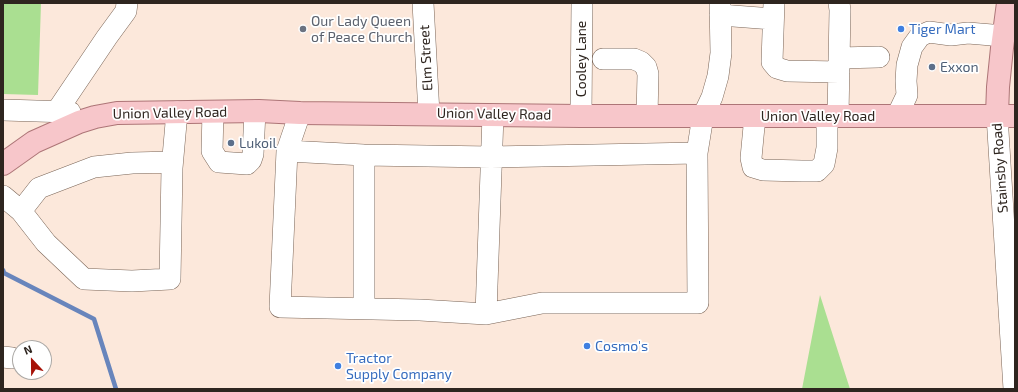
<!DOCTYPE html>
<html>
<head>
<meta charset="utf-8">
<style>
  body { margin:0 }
  #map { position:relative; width:1018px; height:392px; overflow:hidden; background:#fce8db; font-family:"Exo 2",sans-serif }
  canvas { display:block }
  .frame { position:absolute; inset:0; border:4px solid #2e251f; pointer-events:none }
  .north { position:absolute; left:12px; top:340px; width:40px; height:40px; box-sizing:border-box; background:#fff; border:1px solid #aba8a5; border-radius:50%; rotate:338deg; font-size:11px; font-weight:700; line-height:16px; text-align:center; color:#2e251f }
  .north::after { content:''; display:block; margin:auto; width:14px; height:18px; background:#a61207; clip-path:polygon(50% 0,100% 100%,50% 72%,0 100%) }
</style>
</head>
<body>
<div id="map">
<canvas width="1018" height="392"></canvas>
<div class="frame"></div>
<div class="north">N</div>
</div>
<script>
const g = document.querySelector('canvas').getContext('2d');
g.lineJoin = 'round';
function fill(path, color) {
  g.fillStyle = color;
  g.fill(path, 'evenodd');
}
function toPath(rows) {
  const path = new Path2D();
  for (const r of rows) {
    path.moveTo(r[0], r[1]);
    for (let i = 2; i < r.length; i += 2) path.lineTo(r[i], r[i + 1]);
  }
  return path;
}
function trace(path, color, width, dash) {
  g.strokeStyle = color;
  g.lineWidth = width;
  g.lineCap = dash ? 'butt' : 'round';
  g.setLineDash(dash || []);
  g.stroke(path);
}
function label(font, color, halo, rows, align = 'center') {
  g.font = font + ' "Exo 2",sans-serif';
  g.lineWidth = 3.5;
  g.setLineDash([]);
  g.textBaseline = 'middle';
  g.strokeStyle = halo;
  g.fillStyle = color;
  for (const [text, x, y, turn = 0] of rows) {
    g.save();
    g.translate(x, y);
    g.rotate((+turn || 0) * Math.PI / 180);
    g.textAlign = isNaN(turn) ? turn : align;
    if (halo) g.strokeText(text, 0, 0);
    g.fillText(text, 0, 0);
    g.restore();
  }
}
fill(toPath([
  [3,3,41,3,38,95,3,94],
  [820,295,850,389,802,389]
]), '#aadf91');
trace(toPath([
  [3,270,4,273,94,319,116,389]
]), '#6885bc', 4.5);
const minor = toPath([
  [423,3,429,114],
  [774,3,772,62,777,68,787,71,839,72],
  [720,15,773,19],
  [839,58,879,57],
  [603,59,634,59,641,62,646,67,648,74,647,116],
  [3,110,70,112],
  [57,111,107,37,126,11,127,3],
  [213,112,212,151,219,162,247,164,251,160,253,154,255,111],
  [300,113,287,151,280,307,420,310,486,314,542,303,698,303,697,153,703,116,712,97,718,76,721,53,720,3],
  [997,115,1014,389],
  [581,116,582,3],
  [755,116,751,158,753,167,763,170,802,171,817,171,824,164,827,148,827,117],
  [838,116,840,10,839,3],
  [897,116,907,95,906,81,907,65,912,47,920,36,929,32,951,35,968,33,1004,36],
  [287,151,364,155,491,157,697,153],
  [364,155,364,309],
  [3,196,21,211,46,243,84,279,132,281,170,279,172,168,177,112],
  [21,211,39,188,94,167,132,163,172,162],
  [486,314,493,115],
  [3,357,12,358]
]);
const major = toPath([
  [997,115,998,87,1002,48,1008,3],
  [3,164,34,142,79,122,95,117,117,113,259,111,300,113,581,116,1015,116]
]);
trace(minor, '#7a6557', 22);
trace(major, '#ad7577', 24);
trace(minor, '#fff', 21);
trace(major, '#f7c6ca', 22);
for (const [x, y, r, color] of [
  [303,29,4,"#6b7280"],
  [901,29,4,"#3f7fe0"],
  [932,67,4,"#5c6f8a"],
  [231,143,4,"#5c6f8a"],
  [587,346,4,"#3f7fe0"],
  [338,366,4,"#3f7fe0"]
]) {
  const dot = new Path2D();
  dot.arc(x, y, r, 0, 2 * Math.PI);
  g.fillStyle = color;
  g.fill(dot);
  trace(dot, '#fff', 1.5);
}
label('14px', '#5b616d', '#fff', [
  ["Our Lady Queen",311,21],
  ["of Peace Church",311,37]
], 'left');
label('14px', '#366cbe', '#fff', [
  ["Tiger Mart",909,29],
  ["Cosmo's",595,346],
  ["Tractor",346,358],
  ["Supply Company",346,374]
], 'left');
label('14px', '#2e251f', '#fff', [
  ["Elm Street",426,58,-93],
  ["Cooley Lane",581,59,-90],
  ["Union Valley Road",170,113,-1],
  ["Union Valley Road",494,114,1],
  ["Union Valley Road",818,116],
  ["Stainsby Road",1000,168,-94]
]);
label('14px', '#4e5e75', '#fff', [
  ["Exxon",940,67],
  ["Lukoil",239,143]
], 'left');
</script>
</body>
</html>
